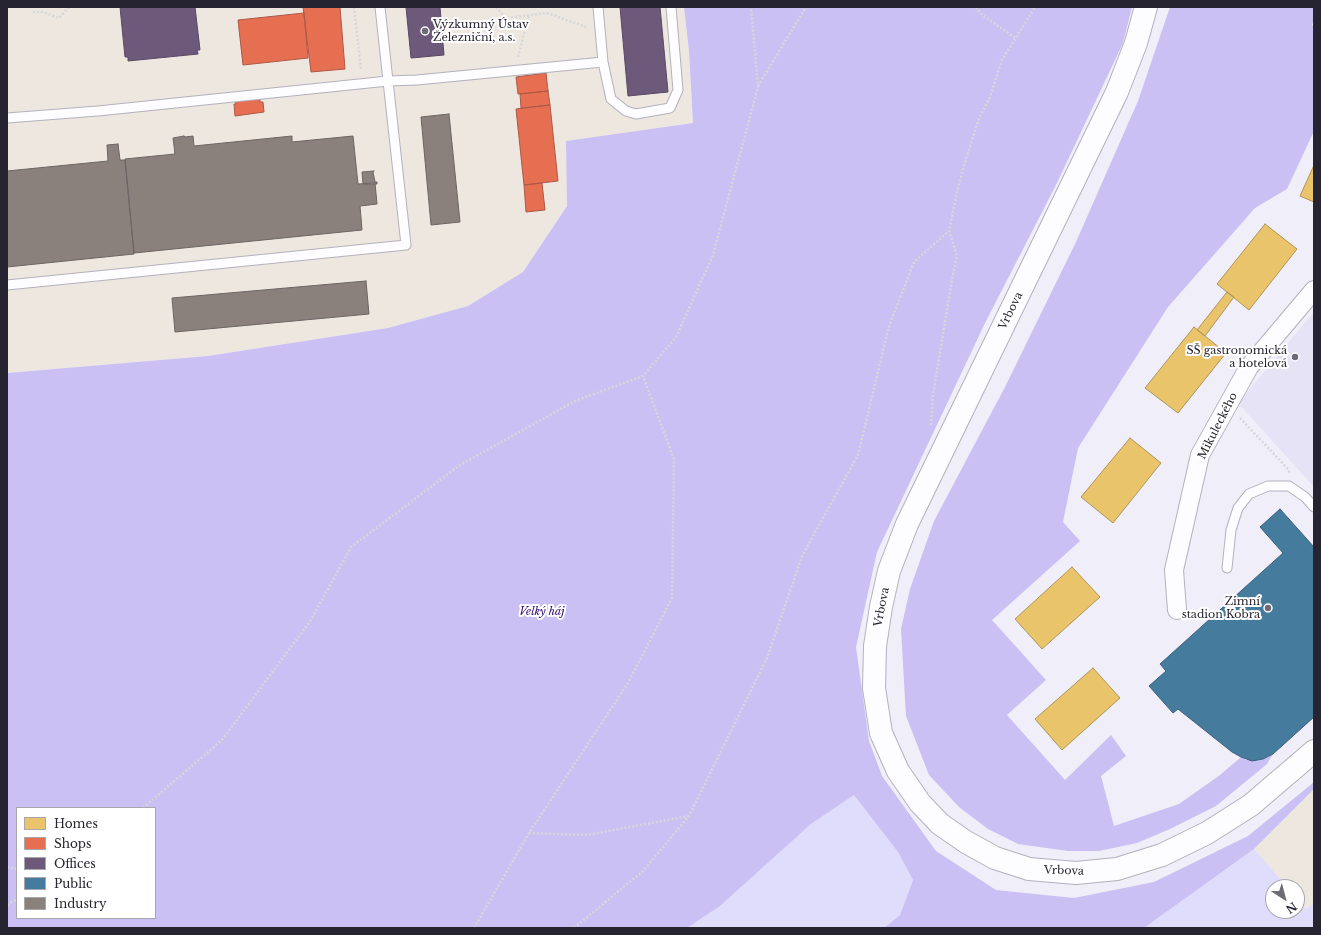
<!DOCTYPE html>
<html>
<head>
<meta charset="utf-8">
<style>
  body { margin:0 }
  #map { position:relative; width:1321px; height:935px; overflow:hidden; background:#f0eef9; font-family:"Libre Baskerville",serif }
  canvas { display:block }
  .frame { position:absolute; inset:0; border:8px solid #262430; pointer-events:none }
  .legend { position:absolute; left:16px; top:807px; width:140px; height:112px; box-sizing:border-box; background:#fff; border:1px solid #a8a7ac; margin:0; padding:5px 7px; list-style:none; font-size:12px; color:#262430 }
  .legend li { display:flex; align-items:center; gap:8px; height:20px }
  .legend b { width:20px; border:1px solid #a8a7ac }
  .north { position:absolute; left:1265px; top:879px; width:40px; height:40px; box-sizing:border-box; background:#fff; border:1px solid #a8a7ac; border-radius:50%; rotate:144deg; font-size:11px; font-weight:700; line-height:16px; text-align:center; color:#262430 }
  .north::after { content:''; display:block; margin:auto; width:14px; height:18px; background:#6d6b76; clip-path:polygon(50% 0,100% 100%,50% 72%,0 100%) }
</style>
</head>
<body>
<div id="map">
<canvas width="1321" height="935"></canvas>
<div class="frame"></div>
<ul class="legend">
<li><b style="height:11px;background:#e9c46a"></b>Homes</li>
<li><b style="height:11px;background:#e76f51"></b>Shops</li>
<li><b style="height:11px;background:#6d597a"></b>Offices</li>
<li><b style="height:11px;background:#457b9d"></b>Public</li>
<li><b style="height:11px;background:#8a817c"></b>Industry</li>
</ul>
<div class="north">N</div>
</div>
<script>
const g = document.querySelector('canvas').getContext('2d');
g.lineJoin = 'round';
function fill(path, color) {
  g.fillStyle = color;
  g.fill(path, 'evenodd');
}
function toPath(rows) {
  const path = new Path2D();
  for (const r of rows) {
    path.moveTo(r[0], r[1]);
    for (let i = 2; i < r.length; i += 2) path.lineTo(r[i], r[i + 1]);
  }
  return path;
}
function trace(path, color, width, dash) {
  g.strokeStyle = color;
  g.lineWidth = width;
  g.lineCap = dash ? 'butt' : 'round';
  g.setLineDash(dash || []);
  g.stroke(path);
}
function label(font, color, halo, rows, align = 'center') {
  g.font = font + ' "Libre Baskerville",serif';
  g.lineWidth = 4;
  g.setLineDash([]);
  g.textBaseline = 'middle';
  g.strokeStyle = halo;
  g.fillStyle = color;
  for (const [text, x, y, turn = 0] of rows) {
    g.save();
    g.translate(x, y);
    g.rotate((+turn || 0) * Math.PI / 180);
    g.textAlign = isNaN(turn) ? turn : align;
    if (halo) g.strokeText(text, 0, 0);
    g.fillText(text, 0, 0);
    g.restore();
  }
}
fill(toPath([
  [7,7,684,7,689,51,693,123,566,141,567,205,524,272,468,306,388,328,208,356,7,373],
  [1314,789,1314,903,1306,909,1297,898,1297,887,1287,887,1254,849]
]), '#ede7e0');
fill(toPath([
  [1314,312,1314,487,1238,403]
]), '#e5e3f5');
fill(toPath([
  [854,795,898,852,913,880,900,915,884,928,687,928,720,906,811,824],
  [1254,849,1287,887,1273,887,1273,911,1297,911,1297,898,1306,909,1314,903,1314,928,1144,928]
]), '#e0dcfb');
fill(toPath([
  [684,7,1132,7,1123,43,1056,185,985,323,877,552,856,647,869,741,882,776,936,851,996,890,1074,898,1154,882,1248,836,1314,782,1314,789,1254,849,1144,928,884,928,900,915,913,880,898,852,854,795,811,824,720,906,687,928,7,928,7,373,208,356,388,328,468,306,523,272,567,206,566,141,693,123,689,51],
  [17,808,155,808,155,918,17,918],
  [1170,7,1314,7,1314,20,1312,25,1314,26,1314,131,1287,189,1255,208,1168,307,1078,448,1063,522,1080,541,992,620,1046,680,1007,715,1065,780,1111,735,1126,756,1101,776,1114,826,1179,804,1220,775,1241,757,1246,760,1257,760,1268,757,1273,754,1267,764,1216,806,1170,829,1137,843,1099,851,1068,851,1018,844,988,829,959,807,929,775,906,716,901,629,910,589,934,521,1005,387,1076,242,1138,101]
]), '#cac0f4');
const homes = toPath([
  [1314,165,1314,202,1300,196,1314,165],
  [1265,224,1297,249,1249,310,1217,284,1265,224],
  [1227,292,1234,297,1205,336,1197,330,1227,292],
  [1194,327,1226,353,1178,413,1145,388,1194,327],
  [1130,438,1161,463,1113,523,1081,497,1130,438],
  [1072,567,1100,597,1042,649,1015,619,1072,567],
  [1093,668,1120,698,1062,750,1035,719,1093,668]
]);
fill(homes, '#e9c46a');
trace(homes, '#ae9459', 1);
const shops = toPath([
  [303,7,340,7,345,69,311,72,303,7],
  [304,13,308,58,243,65,238,20,304,13],
  [546,73,548,91,518,94,516,77,546,73],
  [548,91,550,105,521,108,520,94,548,91],
  [260,97,260,102,263,102,264,112,235,116,234,104,236,104,235,99,260,97],
  [550,105,558,181,524,185,516,109,550,105],
  [542,183,545,210,526,212,524,185,542,183]
]);
fill(shops, '#e76f51');
trace(shops, '#ad5847', 1);
const offices = toPath([
  [120,7,195,7,200,50,197,50,198,54,128,61,128,57,125,57,120,7],
  [406,7,440,7,444,55,411,58,406,7],
  [620,7,660,7,668,92,628,96,620,7]
]);
fill(offices, '#6d597a');
trace(offices, '#584964', 1);
const public = toPath([
  [1280,509,1314,547,1314,717,1273,754,1263,759,1252,761,1241,757,1232,752,1178,709,1173,713,1149,686,1166,671,1160,664,1283,553,1260,527,1280,509]
]);
fill(public, '#457b9d');
trace(public, '#3c617c', 1);
const industry = toPath([
  [449,114,460,222,431,225,421,117,449,114],
  [184,136,185,137,193,136,194,146,292,136,292,142,353,136,358,184,375,183,377,204,360,206,362,230,134,253,125,159,175,154,173,138,184,136],
  [118,144,120,160,125,160,134,254,7,267,7,171,108,161,107,145,118,144],
  [374,171,373,172,375,182,377,182,377,184,363,184,362,172,374,171],
  [366,281,369,314,175,332,172,298,366,281]
]);
fill(industry, '#8a817c');
trace(industry, '#6c6565', 1);
const service = toPath([
  [598,7,603,62,611,99,626,111,636,114,670,108,678,90,671,7],
  [7,118,98,111,388,81,380,7],
  [7,285,406,245,388,81,417,80,603,62],
  [1227,568,1231,530,1238,508,1249,494,1268,486,1289,486,1305,497,1314,507]
]);
const minor = toPath([
  [1177,610,1174,570,1200,455,1249,367,1314,290]
]);
const secondary = toPath([
  [1146,7,1136,43,1117,92,907,524,889,571,881,607,875,646,874,688,881,733,898,771,920,803,940,824,966,842,995,858,1029,869,1076,873,1117,869,1162,855,1207,833,1251,805,1314,751]
]);
trace(service, '#b3b1bc', 11);
trace(minor, '#b3b1bc', 20);
trace(secondary, '#b3b1bc', 24);
trace(toPath([
  [354,7,361,70],
  [496,7,506,18,547,13,586,27],
  [976,7,981,14,1015,38],
  [33,12,43,12,59,18,69,7],
  [518,57,529,15],
  [758,86,806,7],
  [1240,418,1289,470,1289,474],
  [931,425,933,395,952,280,957,256,949,231,957,192,966,159,979,118,990,97,1002,60,1035,7],
  [143,808,222,740,311,620,351,547,460,465,575,401,643,376,676,337,713,255,758,87,751,7],
  [529,833,587,835,689,816],
  [7,867,17,869],
  [7,905,17,899],
  [474,928,529,833,628,683,672,598,674,459,643,376],
  [574,928,643,871,689,816,767,658,802,556,858,455,889,326,914,262,949,231]
]), '#d7d7da', 2.5, [2, 2]);
trace(service, '#fdfcfe', 9);
trace(minor, '#fdfcfe', 18);
trace(secondary, '#fdfcfe', 22);
for (const [x, y, r, color] of [
  [425,31,4,"#6d6b76"],
  [1295,357,4,"#6d6b76"],
  [1268,608,4,"#6d6b76"]
]) {
  const dot = new Path2D();
  dot.arc(x, y, r, 0, 2 * Math.PI);
  g.fillStyle = color;
  g.fill(dot);
  trace(dot, '#fff', 1.5);
}
label('11px', '#262430', '#fff', [
  ["Výzkumný Ústav",433,25,"left"],
  ["Železniční, a.s.",433,38,"left"],
  ["SŠ gastronomická",1287,351],
  ["a hotelová",1287,364],
  ["Zimní",1260,602],
  ["stadion Kobra",1260,615]
], 'right');
label('11px', '#262430', '#fff', [
  ["Vrbova",1011,311,-64],
  ["Mikuleckého",1218,426,-63],
  ["Vrbova",882,607,-79],
  ["Vrbova",1064,871,2]
]);
label('italic 11px', '#320a70', '#fff', [
  ["Velký háj",542,612]
]);
</script>
</body>
</html>
